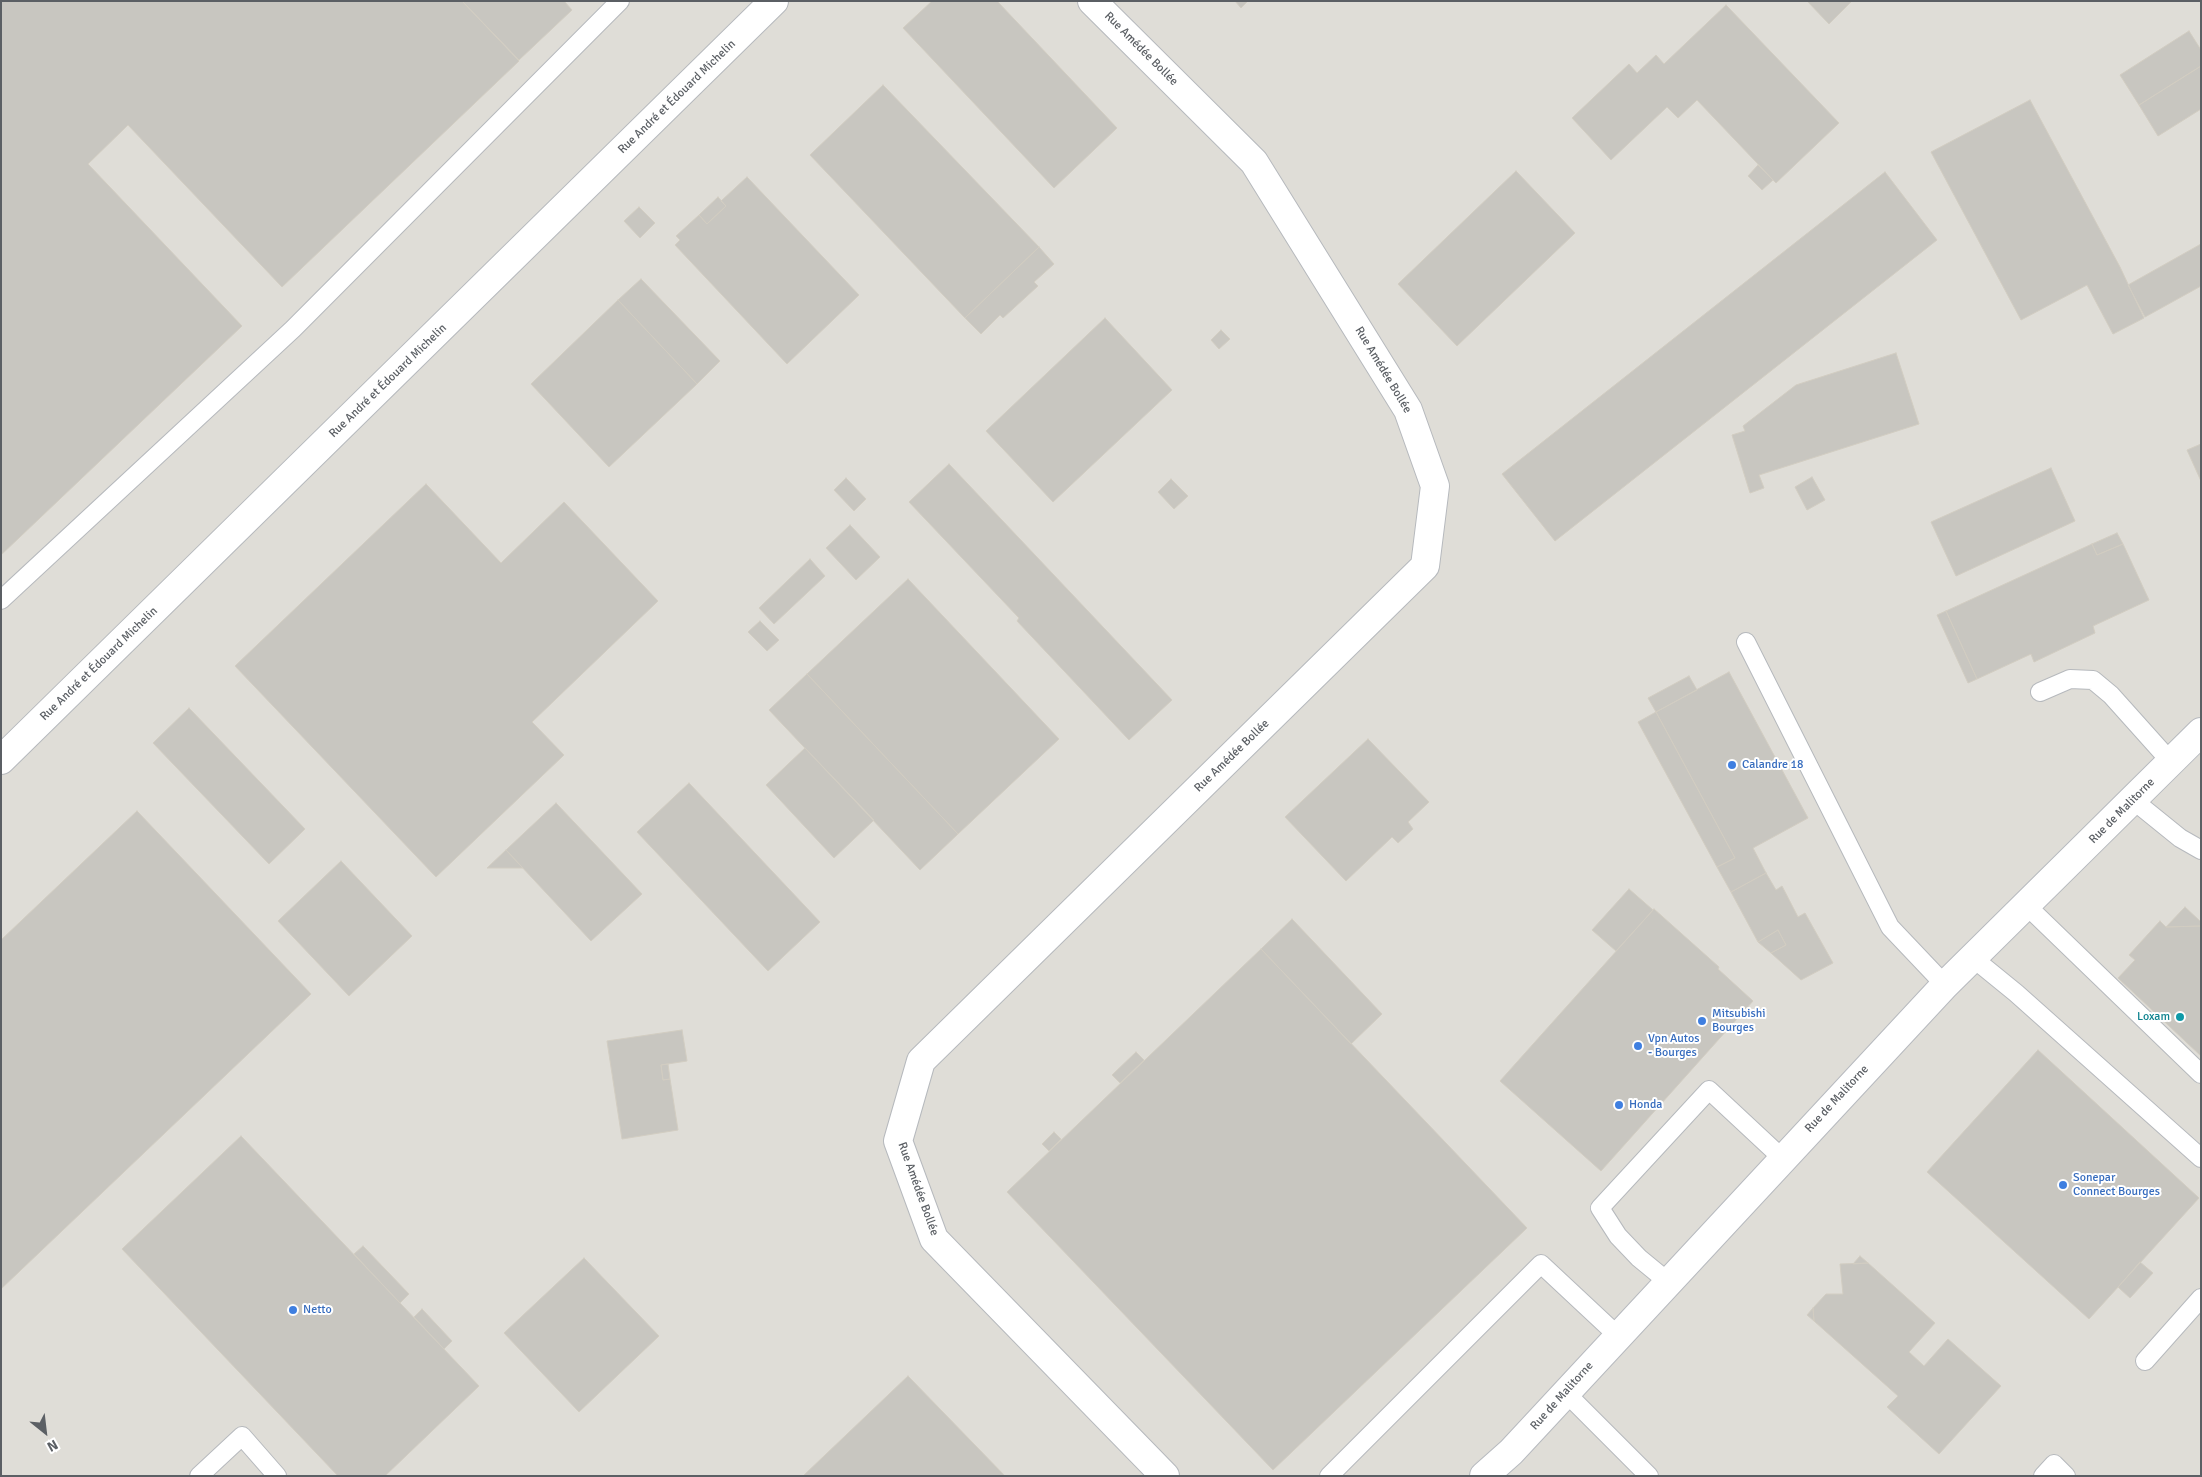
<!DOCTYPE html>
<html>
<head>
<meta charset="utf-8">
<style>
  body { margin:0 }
  #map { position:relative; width:2202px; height:1477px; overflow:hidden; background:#eeebe3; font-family:Signika,sans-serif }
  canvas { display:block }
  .frame { position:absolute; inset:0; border:2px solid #5b5f64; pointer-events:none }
  .north { position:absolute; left:20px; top:1407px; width:50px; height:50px; -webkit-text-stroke:4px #fff; paint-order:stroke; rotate:151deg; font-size:14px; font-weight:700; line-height:20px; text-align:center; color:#5b5f64 }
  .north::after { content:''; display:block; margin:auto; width:18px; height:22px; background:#5b5f64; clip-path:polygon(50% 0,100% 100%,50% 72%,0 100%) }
</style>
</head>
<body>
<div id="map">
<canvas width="2202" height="1477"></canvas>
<div class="frame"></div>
<div class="north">N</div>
</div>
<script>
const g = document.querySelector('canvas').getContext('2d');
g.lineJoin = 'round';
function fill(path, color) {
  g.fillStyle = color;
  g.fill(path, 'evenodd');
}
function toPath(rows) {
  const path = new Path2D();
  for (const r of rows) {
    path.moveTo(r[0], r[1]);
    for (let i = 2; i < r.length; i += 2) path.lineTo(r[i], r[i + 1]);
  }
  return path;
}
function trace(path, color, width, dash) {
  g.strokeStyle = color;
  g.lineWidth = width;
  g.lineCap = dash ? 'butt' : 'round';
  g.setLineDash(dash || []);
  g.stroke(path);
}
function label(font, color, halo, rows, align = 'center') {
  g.font = font + ' Signika,sans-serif';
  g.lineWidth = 4;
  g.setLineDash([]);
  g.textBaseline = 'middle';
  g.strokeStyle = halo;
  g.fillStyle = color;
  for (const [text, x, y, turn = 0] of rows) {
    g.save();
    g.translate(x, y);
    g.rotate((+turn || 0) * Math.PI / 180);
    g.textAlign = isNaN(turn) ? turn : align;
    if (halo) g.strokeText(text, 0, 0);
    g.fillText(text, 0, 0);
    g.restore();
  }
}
fill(toPath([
  [1,1,2201,1,2201,1476,1,1476]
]), '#dfddd7');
const building = toPath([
  [1,1,462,1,519,61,282,287,128,125,88,164,242,326,1,555,1,1],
  [462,1,564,1,572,10,519,60,462,1],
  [932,1,997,1,1117,128,1054,188,903,28,932,1],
  [1235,1,1248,1,1241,8,1235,1],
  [1807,1,1852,1,1829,24,1807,1],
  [1726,5,1839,123,1776,183,1697,100,1678,118,1667,107,1611,160,1572,118,1629,64,1637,73,1656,55,1664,64,1726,5],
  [2189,31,2201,50,2201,66,2139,105,2120,75,2189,31],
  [2201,66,2201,109,2158,136,2139,105,2201,66],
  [883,85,1039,247,965,318,810,155,883,85],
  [2030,100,2120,267,2144,318,2113,334,2087,285,2021,320,1931,152,2030,100],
  [1758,165,1773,180,1762,190,1748,176,1758,165],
  [1516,171,1575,233,1457,346,1398,284,1516,171],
  [1885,172,1937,240,1555,541,1502,474,1885,172],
  [747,177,859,295,787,364,675,245,680,240,676,236,699,215,707,224,726,206,721,201,747,177],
  [718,197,726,206,707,224,699,215,718,197],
  [639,207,655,223,640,238,624,221,639,207],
  [2201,244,2201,286,2145,317,2128,285,2201,244],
  [1039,247,1054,264,1034,282,1038,286,1003,318,1000,315,981,334,965,318,1039,247],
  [641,279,720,361,697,384,618,300,641,279],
  [618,300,697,384,609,467,531,384,618,300],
  [1105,318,1172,390,1053,502,986,431,1105,318],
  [1221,330,1230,339,1219,349,1211,340,1221,330],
  [1896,353,1919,424,1759,475,1764,488,1750,493,1732,435,1745,431,1743,426,1796,385,1896,353],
  [2201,444,2201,481,2187,450,2201,444],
  [949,464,1172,700,1129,740,1017,621,1019,618,909,502,949,464],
  [2051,468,2075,521,1956,576,1931,522,2051,468],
  [1812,477,1825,500,1807,510,1795,487,1812,477],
  [846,478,866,499,854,511,834,490,846,478],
  [1171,479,1188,496,1174,509,1158,492,1171,479],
  [426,484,501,563,564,502,658,601,532,722,564,755,436,877,235,666,426,484],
  [850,525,880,557,856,580,826,548,850,525],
  [2117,533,2123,544,2097,555,2092,544,2117,533],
  [2092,544,2097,555,2123,544,2149,600,2093,626,2095,633,2034,662,2031,654,1977,679,1946,611,2092,544],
  [810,559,825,576,774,624,759,608,810,559],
  [908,579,1059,739,958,834,807,674,908,579],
  [1946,611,1977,679,1968,683,1937,615,1946,611],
  [760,621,779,640,767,651,748,632,760,621],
  [1729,672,1808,818,1753,848,1766,873,1731,892,1717,867,1735,858,1656,712,1729,672],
  [807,674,958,834,920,870,769,710,807,674],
  [1689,676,1697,690,1656,712,1648,698,1689,676],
  [189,708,305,829,269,864,153,743,189,708],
  [1656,712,1735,858,1717,867,1638,722,1656,712],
  [1368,739,1429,802,1408,822,1413,829,1398,843,1392,837,1346,881,1285,817,1368,739],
  [805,748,874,820,834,858,766,785,805,748],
  [689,783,820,922,768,971,637,832,689,783],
  [556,803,642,894,591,941,506,850,556,803],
  [137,811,311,994,1,1289,1,940,137,811],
  [506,850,523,868,487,868,506,850],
  [341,861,412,936,349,996,278,921,341,861],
  [1766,873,1776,890,1782,886,1798,917,1805,913,1833,963,1801,980,1771,953,1786,945,1778,930,1758,942,1731,892,1766,873],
  [1629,889,1653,910,1616,951,1592,930,1629,889],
  [2185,907,2201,922,2201,926,2166,927,2185,907],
  [1654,909,1719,967,1718,969,1753,1001,1601,1171,1500,1081,1654,909],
  [1292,919,1382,1014,1351,1044,1261,949,1292,919],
  [2160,921,2166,927,2201,926,2201,1056,2118,978,2135,960,2129,955,2160,921],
  [1778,930,1786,945,1771,953,1758,942,1778,930],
  [1261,949,1527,1228,1273,1470,1007,1192,1261,949],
  [682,1030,687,1061,661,1065,663,1080,670,1079,678,1130,622,1139,607,1041,682,1030],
  [2038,1050,2199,1198,2089,1319,1927,1172,2038,1050],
  [1136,1052,1144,1060,1120,1083,1112,1075,1136,1052],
  [668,1064,670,1079,663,1080,661,1065,668,1064],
  [1054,1132,1061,1139,1049,1151,1042,1144,1054,1132],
  [241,1136,479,1386,385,1476,338,1476,122,1249,241,1136],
  [363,1246,409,1294,400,1303,354,1254,363,1246],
  [1860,1256,1868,1263,1853,1264,1860,1256],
  [584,1258,659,1336,579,1412,504,1333,584,1258],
  [2140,1262,2153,1273,2130,1298,2118,1287,2140,1262],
  [1868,1263,1935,1323,1909,1352,1924,1366,1948,1339,2001,1386,1939,1454,1887,1407,1898,1396,1814,1321,1813,1308,1826,1294,1843,1294,1840,1264,1868,1263],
  [1813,1308,1814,1321,1807,1315,1813,1308],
  [422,1309,452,1341,444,1349,414,1317,422,1309],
  [908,1376,1005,1476,803,1476,908,1376]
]);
fill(building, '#c8c6c0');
trace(building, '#d2cdc2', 1);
const service = toPath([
  [1,600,293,329,620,1],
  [1746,642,1890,927,1945,985],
  [2040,692,2070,679,2093,680,2111,695,2171,762],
  [2133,800,2180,838,2201,850],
  [2026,905,2201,1074],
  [1973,958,2016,993,2201,1158],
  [1667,1281,1639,1258,1618,1236,1600,1208,1709,1090,1782,1158],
  [2145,1361,2201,1298],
  [1565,1392,1649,1476],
  [199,1476,242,1436,277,1476],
  [1329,1476,1541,1264,1617,1335],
  [2043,1476,2054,1464,2066,1476]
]);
const minor = toPath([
  [1092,1,1254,162,1408,410,1435,486,1425,566,921,1061,898,1141,934,1239,1165,1476],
  [1,760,774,1]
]);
const secondary = toPath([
  [1484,1476,1511,1452,1945,985,2201,732]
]);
trace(service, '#b6b9bd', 20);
trace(minor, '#b6b9bd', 30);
trace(secondary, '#b7babf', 30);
trace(service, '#fff', 18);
trace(minor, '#fff', 28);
trace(secondary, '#fff', 28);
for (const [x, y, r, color] of [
  [1732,765,5,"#3f7fe0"],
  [2180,1017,5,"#0f9aa8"],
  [1702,1021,5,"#3f7fe0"],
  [1638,1046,5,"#3f7fe0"],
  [1619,1105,5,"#3f7fe0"],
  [2063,1185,5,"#3f7fe0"],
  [293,1310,5,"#3f7fe0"]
]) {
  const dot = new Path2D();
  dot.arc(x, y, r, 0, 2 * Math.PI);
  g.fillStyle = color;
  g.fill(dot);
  trace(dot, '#fff', 2);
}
label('12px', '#5b5f64', '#fff', [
  ["Rue Amédée Bollée",1141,49,45],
  ["Rue André et Édouard Michelin",677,97,-44],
  ["Rue Amédée Bollée",1383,370,59],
  ["Rue André et Édouard Michelin",388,381,-44],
  ["Rue André et Édouard Michelin",99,664,-44],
  ["Rue Amédée Bollée",1232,756,-44],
  ["Rue de Malitorne",2122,811,-45],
  ["Rue de Malitorne",1837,1099,-47],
  ["Rue Amédée Bollée",918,1189,70],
  ["Rue de Malitorne",1562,1396,-48]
]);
label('12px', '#366cbe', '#fff', [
  ["Calandre 18",1742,765],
  ["Mitsubishi",1712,1014],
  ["Bourges",1712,1028],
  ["Vpn Autos",1648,1039],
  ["- Bourges",1648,1053],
  ["Honda",1629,1105],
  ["Sonepar",2073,1178],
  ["Connect Bourges",2073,1192],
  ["Netto",303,1310]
], 'left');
label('12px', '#0d838f', '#fff', [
  ["Loxam",2170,1017]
], 'right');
</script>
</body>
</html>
